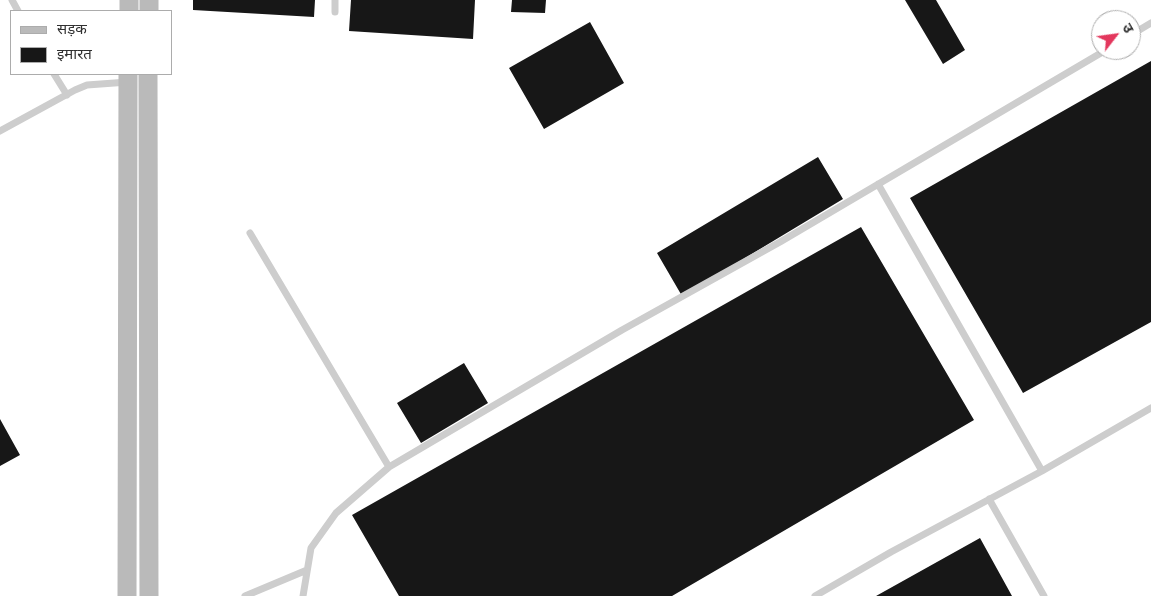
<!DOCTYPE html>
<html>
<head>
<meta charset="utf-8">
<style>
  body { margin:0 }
  #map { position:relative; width:1151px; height:596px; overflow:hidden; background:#fff; font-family:"Public Sans","Noto Sans Devanagari",sans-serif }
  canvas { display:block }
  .legend { position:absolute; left:10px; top:10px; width:162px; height:65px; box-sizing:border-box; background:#fff; border:1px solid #acacac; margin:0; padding:6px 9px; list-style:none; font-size:15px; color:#303030 }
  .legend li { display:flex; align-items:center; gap:10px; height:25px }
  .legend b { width:25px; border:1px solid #acacac }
  .north { position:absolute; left:1091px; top:10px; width:50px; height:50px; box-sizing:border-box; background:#fff; border:1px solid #acacac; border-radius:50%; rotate:60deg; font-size:14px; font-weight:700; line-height:20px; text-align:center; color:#303030 }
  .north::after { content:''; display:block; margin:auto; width:18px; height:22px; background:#e3375d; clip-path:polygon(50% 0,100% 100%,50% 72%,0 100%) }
</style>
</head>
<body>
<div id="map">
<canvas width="1151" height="596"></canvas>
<ul class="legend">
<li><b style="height:6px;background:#bababa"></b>सड़क</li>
<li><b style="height:14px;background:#171717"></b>इमारत</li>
</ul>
<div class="north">उ</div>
</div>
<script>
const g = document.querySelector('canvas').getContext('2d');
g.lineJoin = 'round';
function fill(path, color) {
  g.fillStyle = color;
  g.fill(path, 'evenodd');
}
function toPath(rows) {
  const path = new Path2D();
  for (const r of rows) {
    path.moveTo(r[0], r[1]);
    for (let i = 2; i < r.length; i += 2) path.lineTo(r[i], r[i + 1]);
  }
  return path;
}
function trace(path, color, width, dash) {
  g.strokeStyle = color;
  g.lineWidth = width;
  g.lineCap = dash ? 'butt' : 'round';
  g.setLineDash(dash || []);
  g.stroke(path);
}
fill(toPath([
  [193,0,315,0,314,17,193,10],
  [351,0,475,0,473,39,349,31],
  [512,0,546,0,545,13,511,12],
  [905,0,936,0,965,50,943,64],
  [590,22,624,83,544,129,509,68],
  [1151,61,1151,322,1023,393,910,198],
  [818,157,843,199,682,296,657,253],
  [861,227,974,420,672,596,399,596,352,515],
  [464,363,488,403,421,443,397,403],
  [0,419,20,455,0,466],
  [980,538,1012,596,876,596]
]), '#171717');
trace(toPath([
  [12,0,18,11],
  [335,12,335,0],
  [1131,35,1151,23],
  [54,74,67,95],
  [0,131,75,90,87,85,128,82],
  [878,184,1042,471],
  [250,233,389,467],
  [989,499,1044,596],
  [245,596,307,570],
  [303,596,311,548,336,513,389,467,622,330,780,242,1106,50],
  [815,596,891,552,1042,471,1151,408]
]), '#cdcdcd', 7);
trace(toPath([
  [129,11,129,0],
  [149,11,149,0],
  [148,74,149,596],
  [127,596,128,74]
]), '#bababa', 19);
</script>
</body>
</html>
